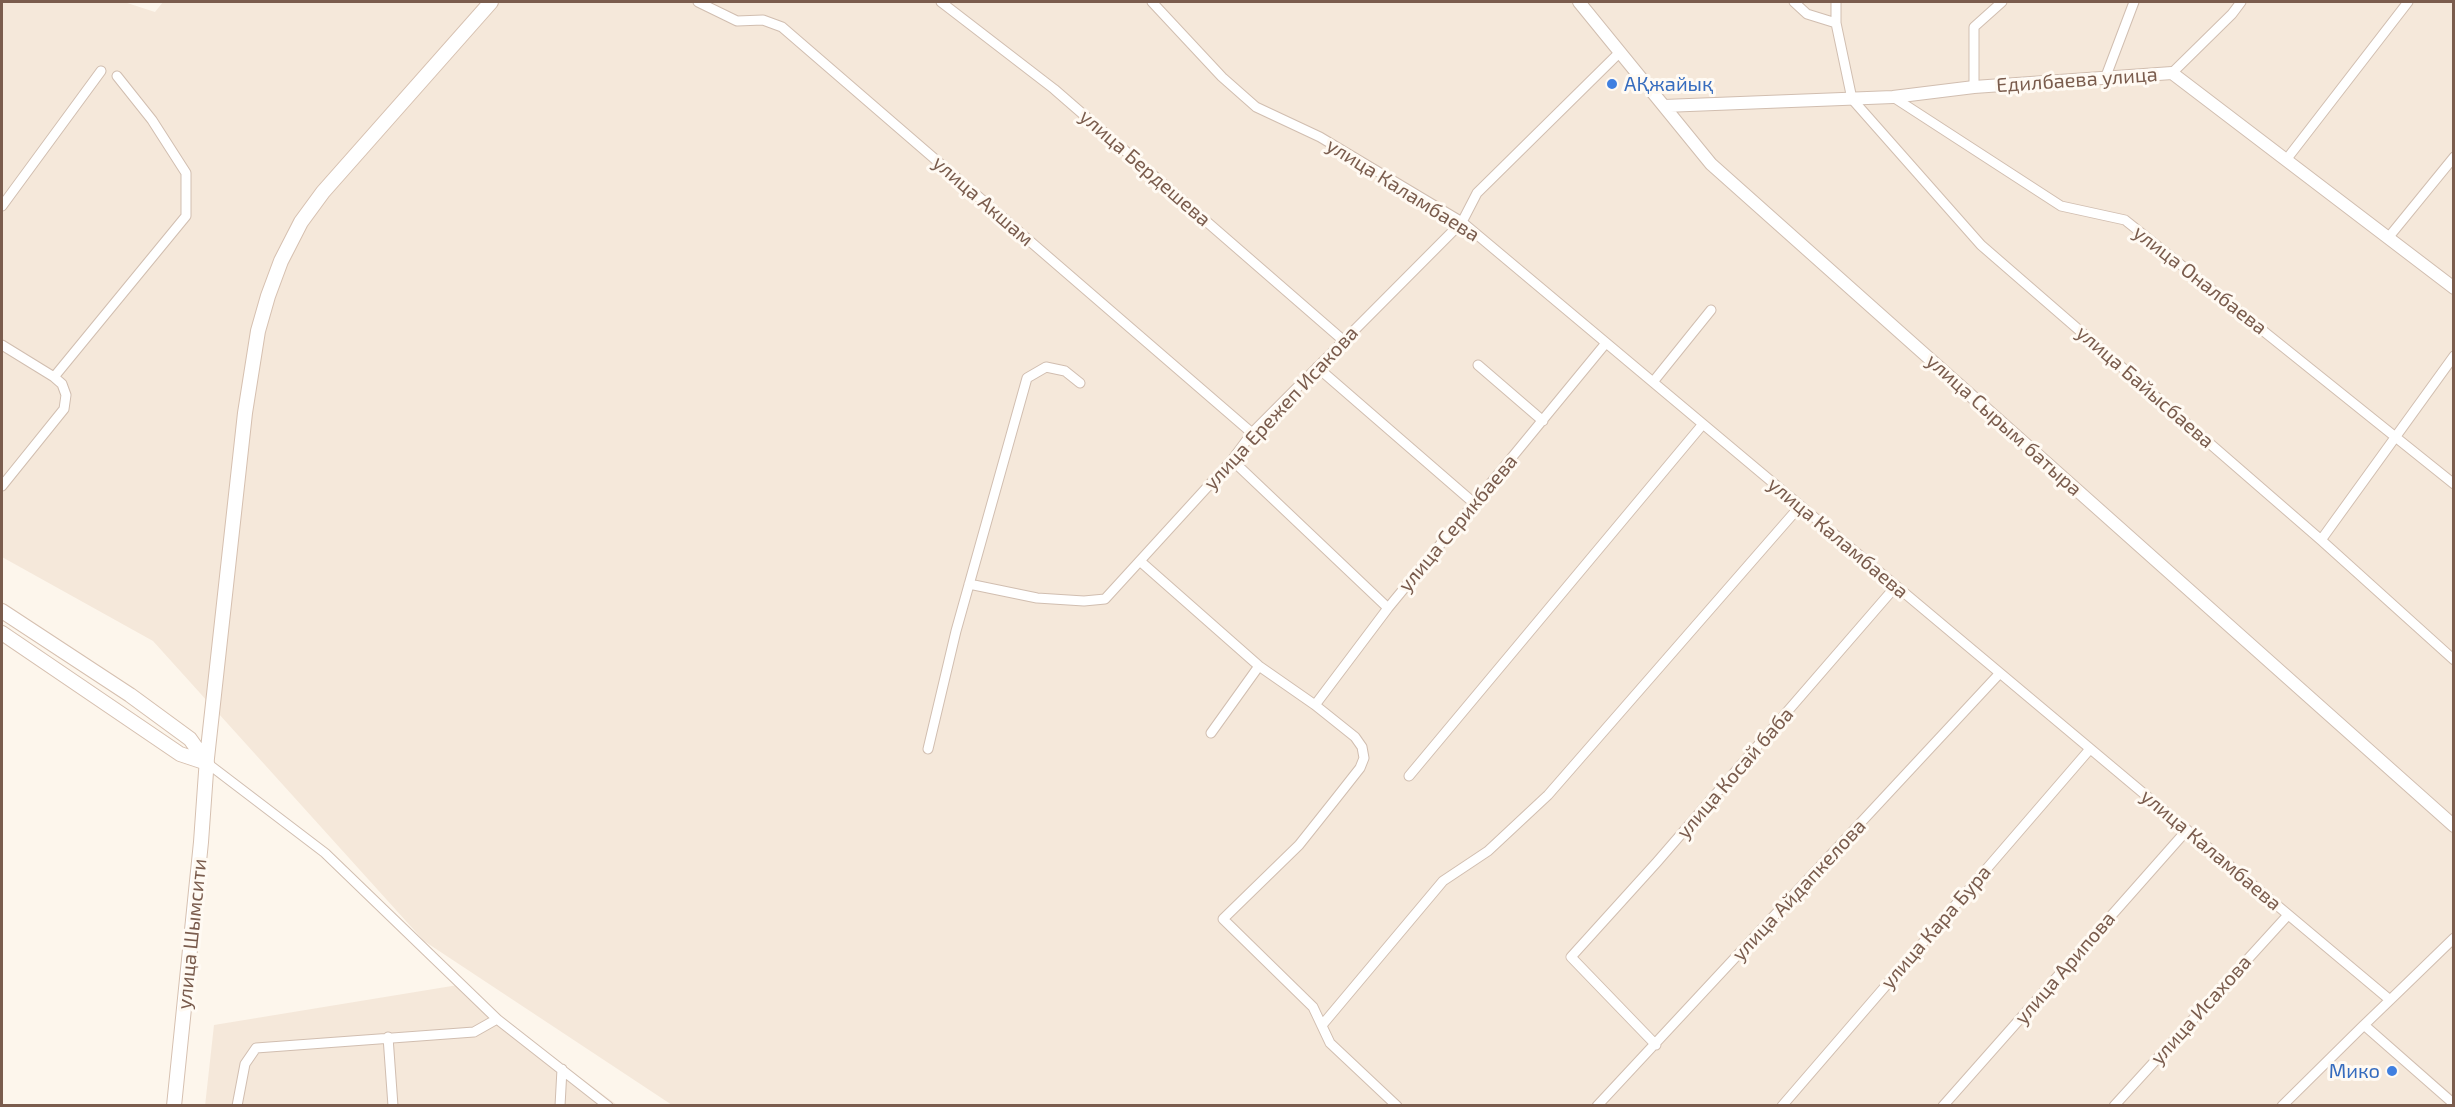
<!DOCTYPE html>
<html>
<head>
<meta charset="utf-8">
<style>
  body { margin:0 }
  #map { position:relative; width:2455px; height:1107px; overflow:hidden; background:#fdf6ec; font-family:"Exo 2",sans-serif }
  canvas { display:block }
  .frame { position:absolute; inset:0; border:3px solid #7a5c4d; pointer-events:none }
</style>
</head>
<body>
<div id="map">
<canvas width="2455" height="1107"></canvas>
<div class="frame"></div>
</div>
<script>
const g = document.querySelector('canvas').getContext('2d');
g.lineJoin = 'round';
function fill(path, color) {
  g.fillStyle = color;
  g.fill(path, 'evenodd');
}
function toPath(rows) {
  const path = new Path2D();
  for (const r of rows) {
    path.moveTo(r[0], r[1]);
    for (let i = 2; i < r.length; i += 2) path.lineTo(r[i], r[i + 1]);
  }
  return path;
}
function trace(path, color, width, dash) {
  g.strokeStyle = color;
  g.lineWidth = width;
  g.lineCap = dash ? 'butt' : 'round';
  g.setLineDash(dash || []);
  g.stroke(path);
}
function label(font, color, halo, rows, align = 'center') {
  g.font = font + ' "Exo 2",sans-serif';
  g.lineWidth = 6;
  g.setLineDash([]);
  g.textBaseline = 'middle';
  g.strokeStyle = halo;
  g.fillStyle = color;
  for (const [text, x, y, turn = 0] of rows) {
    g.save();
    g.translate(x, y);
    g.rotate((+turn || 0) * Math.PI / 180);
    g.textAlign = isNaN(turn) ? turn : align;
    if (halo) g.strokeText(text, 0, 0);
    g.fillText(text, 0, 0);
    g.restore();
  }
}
fill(toPath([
  [2,2,124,2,155,12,163,2,2453,2,2453,1105,672,1105,424,941,153,641,2,557],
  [458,985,617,1105,205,1106,214,1025]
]), '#f5e8da');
const minor = toPath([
  [698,2,737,21,763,20,782,27,1252,433],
  [941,2,1054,89,1344,341],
  [1152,2,1222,77,1256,107,1320,137,1462,222,2390,1000,2364,1025,2454,1104],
  [1794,2,1807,14,1836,23],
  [1836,2,1836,23,1852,99,1981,245,2321,540,2454,660],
  [2172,73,2232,14,2241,2],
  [2106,76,2134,2],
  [1974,87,1974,27,2002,2],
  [1893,97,2061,206,2125,220,2454,484],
  [2286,160,2408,2],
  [2,206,101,71],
  [2388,238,2454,157],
  [2,345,54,377,62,384,66,395,64,409,2,486],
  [1478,365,1543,421],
  [1317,367,1475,504],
  [54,377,186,216,186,173,152,120,117,76],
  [1653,382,1711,310],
  [1232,460,1388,608],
  [2321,540,2454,356],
  [1141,562,1259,666,1315,705,1355,737,1362,747,1364,758,1360,768,1334,801,1299,845,1223,919,1313,1007,1330,1043,1397,1106],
  [969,584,1037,598,1084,601,1105,599,1232,460,1252,433,1462,222,1477,193,1620,52],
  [1315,705,1388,608,1606,343],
  [1211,733,1259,666],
  [928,749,956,631,1027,378,1046,367,1065,371,1080,383],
  [207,763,325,853,497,1019,608,1106],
  [1409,776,1703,424],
  [2390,1000,2454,938],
  [1323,1024,1443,881,1488,851,1548,795,1800,506],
  [388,1037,393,1106],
  [1656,1045,1571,957,1657,862,1896,586],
  [237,1106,245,1064,256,1048,474,1032,497,1019],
  [560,1106,562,1069],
  [1597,1106,2000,673],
  [1782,1106,2090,749],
  [1943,1106,2187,830],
  [2114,1106,2288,915],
  [2282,1106,2364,1025]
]);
const tertiary = toPath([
  [1579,2,1711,164,2454,826],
  [1664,106,1893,97,1974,87,2172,73,2454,288]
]);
const secondary = toPath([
  [2,611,130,695,190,739,207,763],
  [2,633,180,754,207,763],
  [174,1106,201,842,207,758,245,413,258,331,268,296,281,261,301,222,323,192,491,2]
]);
trace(minor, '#d1beb0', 11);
trace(tertiary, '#d1beb0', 14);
trace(secondary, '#d6c0b0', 16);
trace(minor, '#fff', 9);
trace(tertiary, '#fff', 12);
trace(secondary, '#fff', 14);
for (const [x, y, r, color] of [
  [1612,84,6,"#3f7fe0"],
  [2392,1071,6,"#3f7fe0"]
]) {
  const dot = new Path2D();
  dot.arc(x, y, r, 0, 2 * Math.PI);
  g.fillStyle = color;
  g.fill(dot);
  trace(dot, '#fffaf3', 2);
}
label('20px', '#7a5c4d', '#fffaf3', [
  ["Едилбаева улица",2077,80,-4],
  ["улица Бердешева",1145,168,41],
  ["улица Каламбаева",1403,190,32],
  ["улица Акшам",983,201,41],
  ["улица Оналбаева",2200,280,38],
  ["улица Байысбаева",2145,387,41],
  ["улица Ережеп Исакова",1281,408,-47],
  ["улица Сырым батыра",2004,425,42],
  ["улица Серикбаева",1458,523,-50],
  ["улица Каламбаева",1838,538,40],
  ["улица Косай баба",1735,773,-49],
  ["улица Каламбаева",2211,850,40],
  ["улица Айдапкелова",1799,890,-47],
  ["улица Кара Бура",1936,927,-49],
  ["улица Шымсити",192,934,-84],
  ["улица Арипова",2065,968,-49],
  ["улица Исахова",2201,1010,-48]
]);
label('20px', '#366cbe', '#fffaf3', [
  ["АҚжайық",1624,84],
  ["Мико",2380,1071,"right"]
], 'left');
</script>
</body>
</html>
